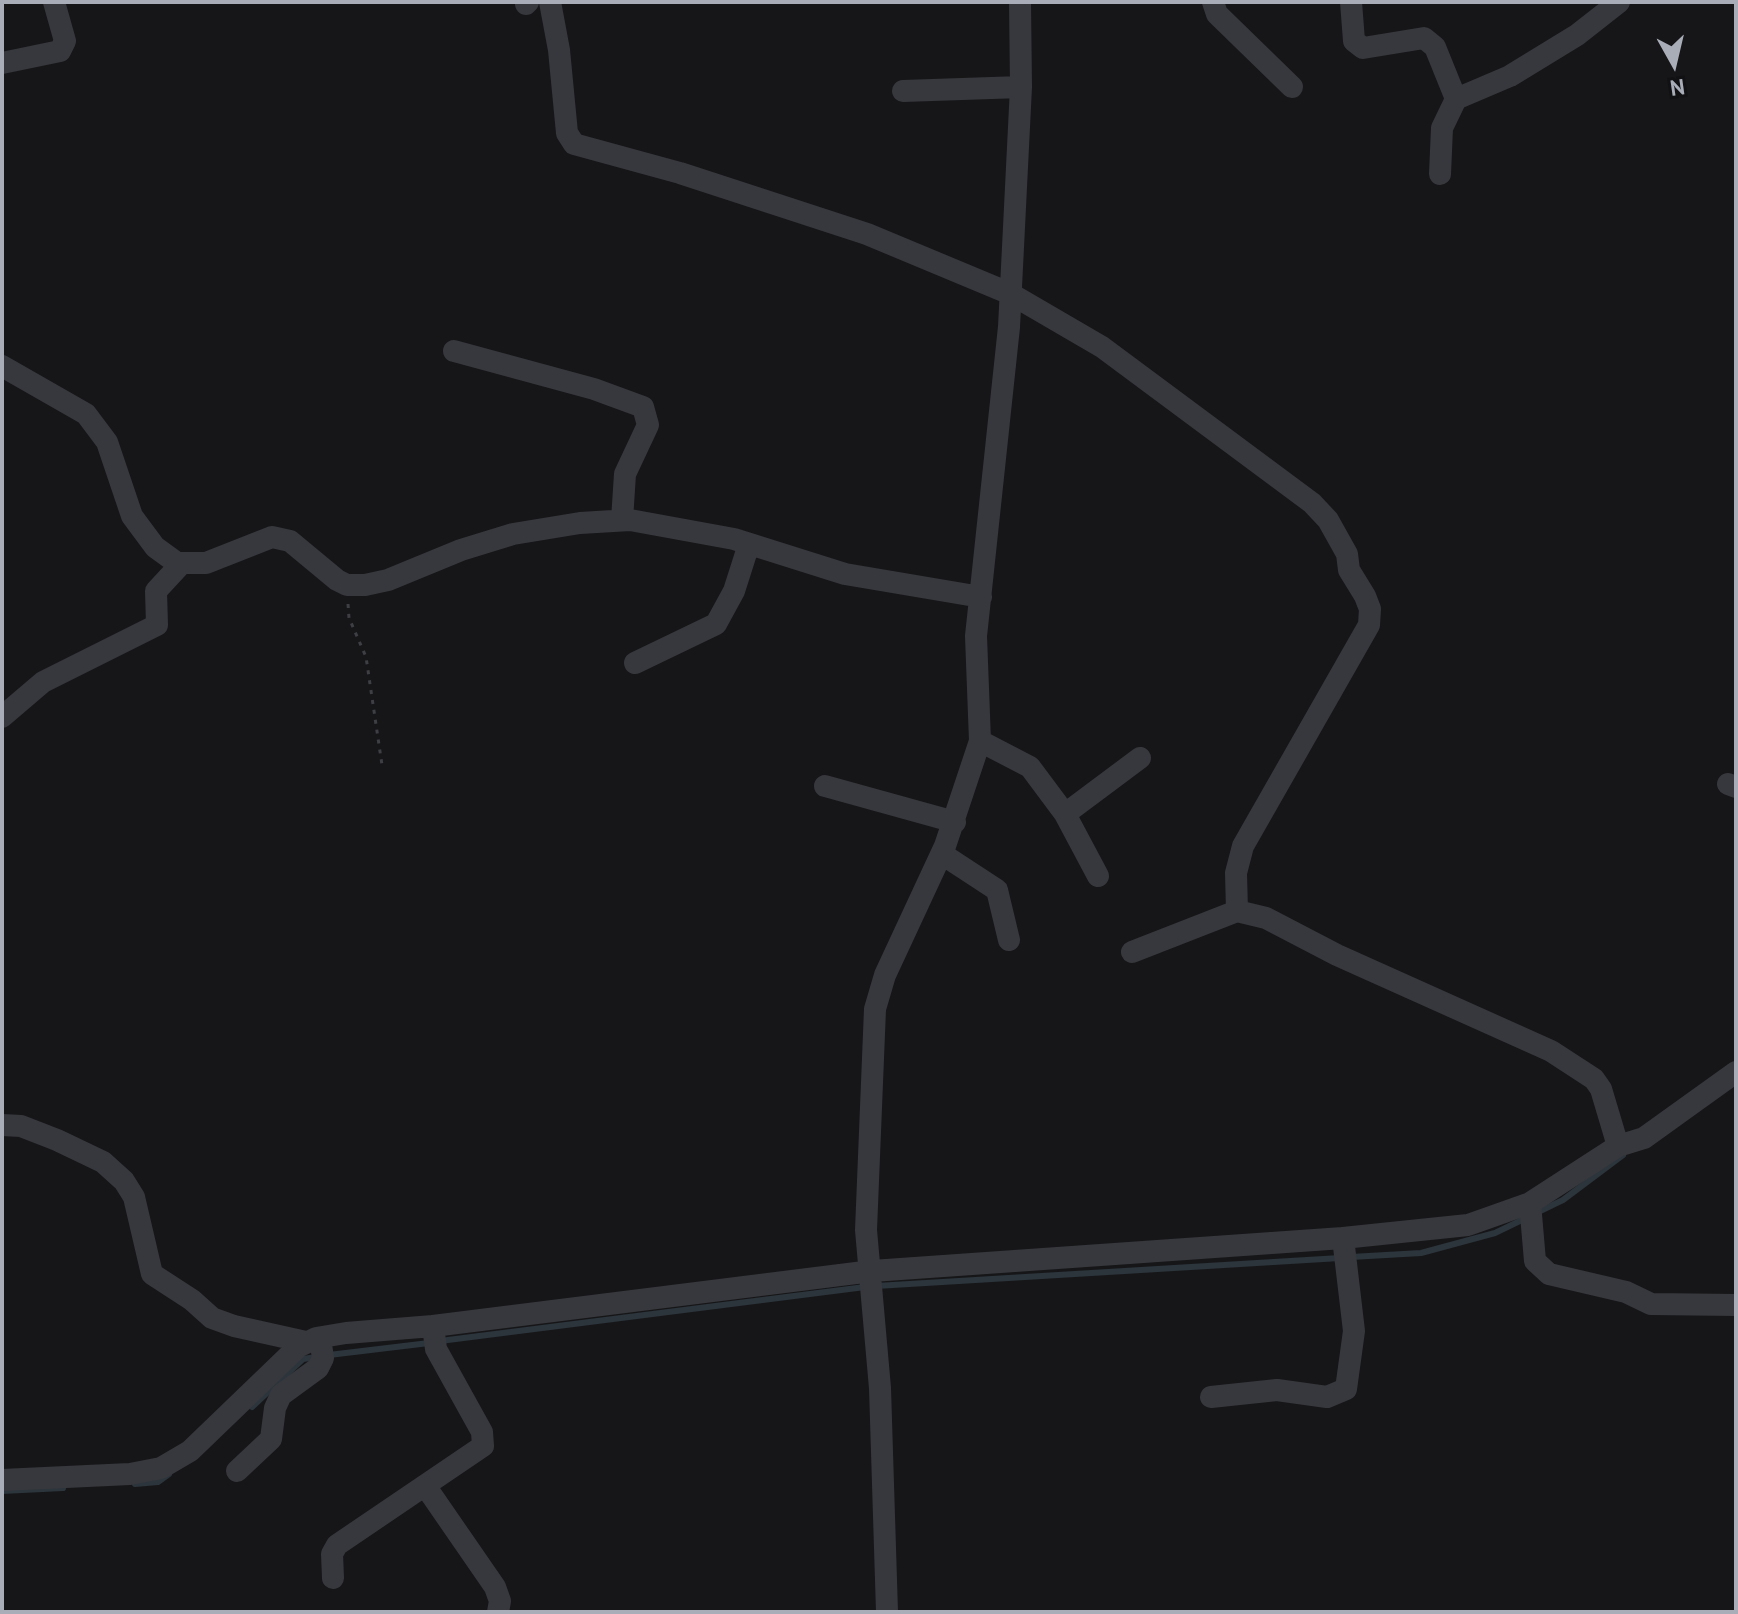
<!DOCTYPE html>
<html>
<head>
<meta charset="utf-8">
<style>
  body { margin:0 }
  #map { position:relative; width:1738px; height:1614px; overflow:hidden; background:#161618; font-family:"PT Sans",sans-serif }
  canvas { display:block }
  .frame { position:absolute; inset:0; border:4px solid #a8adb8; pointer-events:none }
  .north { position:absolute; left:1634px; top:24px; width:80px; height:80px; -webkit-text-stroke:6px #111113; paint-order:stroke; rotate:172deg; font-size:22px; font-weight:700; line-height:32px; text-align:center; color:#a8adb8 }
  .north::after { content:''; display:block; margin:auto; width:28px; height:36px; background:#a8adb8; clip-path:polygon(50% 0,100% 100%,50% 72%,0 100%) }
</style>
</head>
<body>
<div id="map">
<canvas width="1738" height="1614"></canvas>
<div class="frame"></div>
<div class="north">N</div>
</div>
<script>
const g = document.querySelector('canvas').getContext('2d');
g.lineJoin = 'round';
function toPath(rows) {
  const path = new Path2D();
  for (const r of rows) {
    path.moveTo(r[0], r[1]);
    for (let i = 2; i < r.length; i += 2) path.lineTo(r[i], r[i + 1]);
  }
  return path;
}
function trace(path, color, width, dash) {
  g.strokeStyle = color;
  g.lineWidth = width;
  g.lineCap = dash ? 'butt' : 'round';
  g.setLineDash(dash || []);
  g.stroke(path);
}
trace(toPath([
  [1536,1213,1563,1200,1623,1155],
  [1351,1257,1421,1253,1495,1233,1526,1218],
  [876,1286,1340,1258],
  [440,1341,865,1287],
  [329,1355,429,1343],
  [252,1407,303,1359,317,1357],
  [135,1484,158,1482,169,1474],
  [2,1491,63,1488]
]), '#2c353c', 6);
trace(toPath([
  [348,604,349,618,366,657,382,765]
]), '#3d3f44', 3, [4, 6]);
trace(toPath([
  [550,2,559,50,567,133,574,144,680,173,867,234,1011,294,1102,347,1312,503,1328,520,1347,554,1349,570,1365,596,1370,609,1369,625,1243,846,1236,873,1237,911],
  [1213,2,1217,14,1292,87],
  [1351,2,1354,41,1363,48,1424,38,1435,47,1456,99,1442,128,1440,174],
  [526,4,528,2],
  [2,63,60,51,65,41,54,2],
  [903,91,1021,87],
  [1456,99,1510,76,1577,35,1619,2],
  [454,351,594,389,643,407,648,425,625,474,622,520],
  [2,366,86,414,107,442,132,516,155,547,177,563,206,563,272,537,290,541,337,580,347,585,365,585,388,580,461,550,513,534,580,523,630,520,734,539,845,574,981,597],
  [635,663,716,624,734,591,749,544],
  [2,717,43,682,157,625,156,591,181,564],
  [980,741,1030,767,1065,814,1098,876],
  [1728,784,1736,787],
  [825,786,955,822],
  [1065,814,1140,758],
  [942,854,997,890,1009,940],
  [1132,952,1237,911,1266,918,1337,955,1551,1051,1594,1079,1601,1089,1618,1146],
  [2,1125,21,1126,57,1140,103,1162,124,1181,134,1197,152,1274,192,1300,212,1318,234,1326,306,1342],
  [1530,1203,1535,1261,1549,1274,1626,1292,1651,1304,1736,1305],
  [1211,1397,1277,1390,1327,1397,1346,1389,1354,1331,1343,1238],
  [237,1471,271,1439,275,1408,281,1395,318,1368,323,1358,320,1338],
  [2,1480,130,1474,161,1468,190,1451,298,1347,316,1338,346,1333,433,1326,872,1271,1343,1238,1468,1225,1530,1203,1618,1146,1644,1138,1736,1072],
  [426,1487,495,1587,500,1601,498,1612],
  [333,1578,332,1554,337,1545,483,1446,482,1432,436,1349,433,1326],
  [887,1612,880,1388,866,1230,875,1009,885,975,945,846,980,741,976,636,1009,327,1021,87,1020,2]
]), '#37383d', 22);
</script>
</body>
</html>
